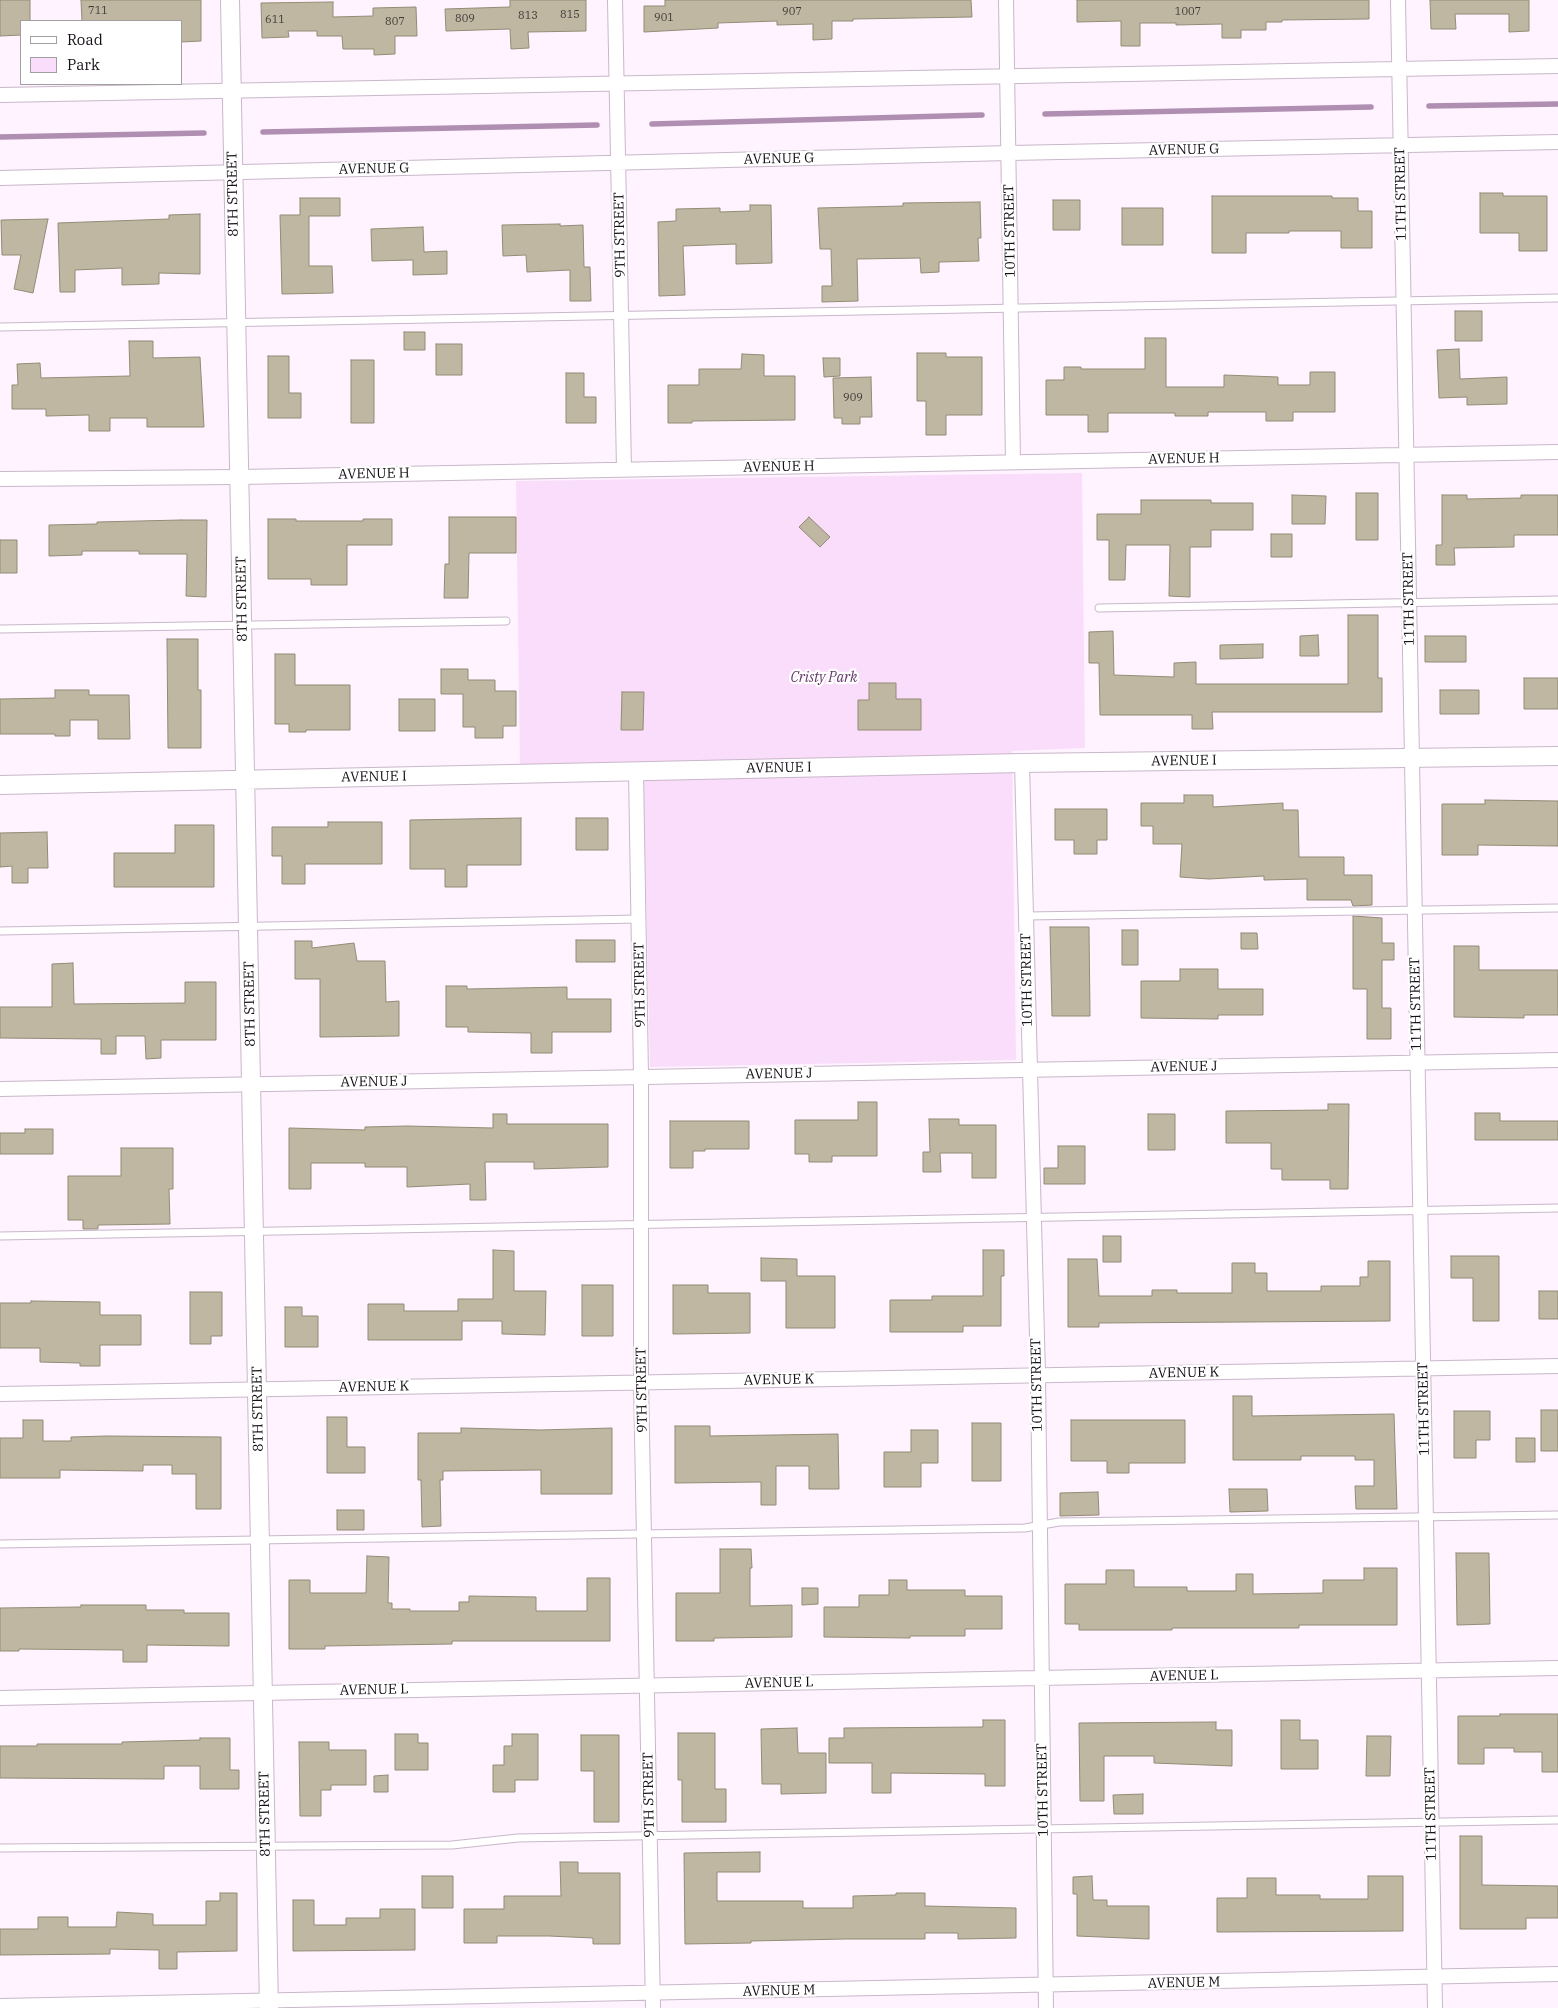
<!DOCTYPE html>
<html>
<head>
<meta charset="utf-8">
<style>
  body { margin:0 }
  #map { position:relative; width:1558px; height:2008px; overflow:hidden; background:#fef3ff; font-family:"IBM Plex Serif",serif }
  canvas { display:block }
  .legend { position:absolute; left:20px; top:20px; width:162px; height:65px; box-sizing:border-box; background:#fff; border:1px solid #a19fa2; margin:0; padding:6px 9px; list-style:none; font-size:15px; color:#150f16 }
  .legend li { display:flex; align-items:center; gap:10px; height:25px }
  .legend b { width:25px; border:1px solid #a19fa2 }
</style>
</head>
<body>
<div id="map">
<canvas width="1558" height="2008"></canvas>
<ul class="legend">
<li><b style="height:6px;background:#fff"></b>Road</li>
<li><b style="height:14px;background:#faddfb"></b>Park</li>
</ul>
</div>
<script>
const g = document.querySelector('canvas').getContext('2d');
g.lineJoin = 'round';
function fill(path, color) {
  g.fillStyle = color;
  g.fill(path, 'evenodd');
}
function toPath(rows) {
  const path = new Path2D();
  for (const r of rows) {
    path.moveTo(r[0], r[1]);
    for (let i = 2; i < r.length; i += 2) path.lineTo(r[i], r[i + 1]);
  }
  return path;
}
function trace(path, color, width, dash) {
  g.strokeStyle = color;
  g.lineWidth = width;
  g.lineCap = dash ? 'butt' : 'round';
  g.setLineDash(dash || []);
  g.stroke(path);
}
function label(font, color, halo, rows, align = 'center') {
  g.font = font + ' "IBM Plex Serif",serif';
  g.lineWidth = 4.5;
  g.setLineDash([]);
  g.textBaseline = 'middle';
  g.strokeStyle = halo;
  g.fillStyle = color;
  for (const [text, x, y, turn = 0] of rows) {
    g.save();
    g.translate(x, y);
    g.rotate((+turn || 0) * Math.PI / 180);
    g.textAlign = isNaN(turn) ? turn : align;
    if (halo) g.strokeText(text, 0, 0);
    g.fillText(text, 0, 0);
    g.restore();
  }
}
fill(toPath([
  [1082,473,1085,748,1012,751,1016,1060,650,1067,643,763,520,765,516,481]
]), '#faddfb');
trace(toPath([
  [1429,106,1558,104],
  [1045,114,1371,107],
  [652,124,982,115],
  [263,132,597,125],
  [0,137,204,133]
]), '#af8eb1', 5.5);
const building = toPath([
  [0,0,30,0,30,21,21,21,21,35,0,36,0,0],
  [81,0,201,0,201,41,181,42,181,21,82,21,81,0],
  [510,0,586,0,586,31,528,32,529,48,511,49,510,29,446,31,445,9,510,7,510,0],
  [665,0,971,0,972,17,853,19,853,21,832,21,832,39,813,40,813,24,777,25,777,21,718,23,718,28,644,32,644,6,665,6,665,0],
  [1077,0,1369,0,1369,19,1282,20,1282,22,1266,22,1266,30,1241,30,1241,38,1222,38,1222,24,1176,25,1176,23,1140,23,1140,46,1121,46,1121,21,1077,22,1077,0],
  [1430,0,1529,0,1529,31,1509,32,1509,14,1455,14,1456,29,1431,29,1430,0],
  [333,2,333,17,373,16,373,8,416,7,417,36,395,36,395,54,374,55,374,49,343,49,342,36,317,36,317,31,288,31,289,37,262,38,261,3,333,2],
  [1480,193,1503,193,1503,196,1547,196,1547,251,1519,251,1519,233,1480,233,1480,193],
  [1212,196,1332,196,1332,198,1358,198,1358,211,1372,211,1372,248,1341,248,1341,231,1289,231,1289,233,1246,233,1246,253,1212,253,1212,196],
  [300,198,340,198,340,216,309,216,309,266,332,266,333,293,282,294,280,215,300,215,300,198],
  [1053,200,1080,200,1080,230,1053,230,1053,200],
  [980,202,981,238,978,238,979,261,939,262,939,272,921,273,920,258,857,259,858,301,822,302,822,286,832,286,831,249,820,249,818,208,903,206,903,203,980,202],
  [750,205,771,205,772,263,736,264,736,244,683,246,685,295,659,296,658,222,676,221,676,209,720,208,720,212,750,211,750,205],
  [1122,208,1163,208,1163,245,1122,245,1122,208],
  [200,214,200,274,159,273,159,284,122,285,122,268,75,270,75,292,60,292,58,223,169,219,169,215,200,214],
  [48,219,33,293,14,289,21,255,2,255,1,220,48,219],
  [560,224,560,226,583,225,584,267,590,267,591,301,570,301,570,270,527,272,526,255,503,256,502,225,560,224],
  [423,227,424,252,447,251,447,274,413,275,413,260,372,261,371,229,423,227],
  [1455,311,1482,311,1482,341,1455,341,1455,311],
  [404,332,425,332,425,350,404,350,404,332],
  [1145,338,1166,338,1166,387,1224,387,1224,375,1278,377,1278,385,1310,385,1310,372,1335,372,1335,412,1293,412,1293,421,1266,421,1266,412,1208,412,1208,416,1175,416,1175,413,1108,413,1108,432,1088,432,1088,415,1046,415,1046,380,1064,380,1064,367,1081,367,1081,369,1145,369,1145,338],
  [129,341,153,341,153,358,200,357,204,427,147,427,147,418,110,418,110,431,89,431,89,415,46,416,46,409,12,409,12,385,18,385,17,364,40,363,41,378,130,376,129,341],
  [436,344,462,344,462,375,436,375,436,344],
  [1459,349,1460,379,1507,377,1507,404,1467,405,1467,397,1439,398,1437,350,1459,349],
  [917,353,946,353,946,357,982,357,982,415,946,415,946,435,926,435,926,401,917,401,917,353],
  [742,354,764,355,764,376,795,376,795,420,692,421,692,423,668,423,668,385,699,385,699,369,741,369,742,354],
  [268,356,289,356,289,393,301,393,301,418,268,418,268,356],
  [823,358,840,358,840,376,824,377,823,358],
  [351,360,374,360,374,423,351,423,351,360],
  [566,373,584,373,584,397,596,397,596,423,566,423,566,373],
  [871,377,872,417,860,417,860,424,842,424,842,418,834,418,833,378,871,377],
  [1356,493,1378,493,1378,540,1356,540,1356,493],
  [1292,495,1326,496,1325,524,1292,524,1292,495],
  [1442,495,1467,495,1467,499,1521,498,1521,495,1558,495,1558,535,1514,535,1514,547,1454,548,1455,565,1436,565,1436,545,1442,545,1442,495],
  [1141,500,1211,500,1211,503,1253,503,1253,530,1211,530,1211,547,1190,547,1190,597,1169,596,1170,545,1126,545,1125,580,1109,580,1109,540,1097,540,1097,514,1141,514,1141,500],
  [449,517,516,517,516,553,469,553,468,598,444,598,445,564,449,564,449,517],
  [809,517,830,537,820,547,799,527,809,517],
  [268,519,296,519,296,521,363,521,363,519,392,519,392,545,347,545,347,585,311,585,311,579,268,579,268,519],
  [181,520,207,520,206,597,186,596,187,554,139,554,139,551,82,551,82,555,49,556,49,525,97,524,97,522,181,520],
  [1271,534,1292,534,1292,557,1271,557,1271,534],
  [0,540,17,540,17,573,0,573,0,540],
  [1348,615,1378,615,1378,678,1382,678,1382,712,1212,712,1213,729,1192,729,1192,715,1100,715,1099,663,1089,663,1089,632,1113,631,1114,675,1174,677,1174,663,1196,662,1196,684,1348,684,1348,615],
  [1318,635,1319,656,1300,656,1300,636,1318,635],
  [1425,636,1466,636,1466,662,1425,662,1425,636],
  [167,639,198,639,198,690,201,690,201,748,168,748,167,639],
  [1263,644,1263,658,1220,659,1220,645,1263,644],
  [275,654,295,654,295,685,350,685,350,730,306,730,306,732,289,732,289,724,275,724,275,654],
  [441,669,468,669,468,680,495,680,495,691,516,691,516,726,503,726,503,738,475,738,475,727,463,727,463,694,441,694,441,669],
  [1524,678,1558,678,1558,709,1524,709,1524,678],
  [869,683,896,683,896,699,921,699,921,730,858,730,858,700,869,700,869,683],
  [55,690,89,690,89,695,129,695,130,739,98,739,98,720,70,720,70,736,55,736,55,734,0,734,0,699,55,698,55,690],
  [1440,690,1479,690,1479,714,1440,714,1440,690],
  [622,692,644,692,643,730,621,730,622,692],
  [399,699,435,699,435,731,399,731,399,699],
  [1184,795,1213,795,1213,807,1283,803,1283,810,1298,810,1299,857,1344,857,1344,875,1372,875,1372,905,1353,906,1351,900,1307,900,1307,879,1264,880,1264,876,1209,879,1180,877,1182,844,1153,844,1153,826,1141,826,1141,803,1184,803,1184,795],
  [1485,800,1558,801,1558,846,1478,845,1478,855,1442,855,1442,804,1485,804,1485,800],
  [1055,809,1107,809,1107,840,1097,840,1097,854,1074,854,1074,840,1055,840,1055,809],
  [521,818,521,865,467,865,467,887,445,887,445,869,410,869,410,820,521,818],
  [576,818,608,818,608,850,576,850,576,818],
  [328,822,382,822,382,864,305,864,305,884,282,884,282,856,272,856,272,827,328,827,328,822],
  [175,825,214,825,214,887,114,887,114,853,175,853,175,825],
  [47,832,48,868,28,868,28,883,12,883,12,866,0,867,0,833,47,832],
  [1353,916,1382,918,1382,943,1394,943,1394,960,1382,960,1382,1008,1391,1008,1391,1039,1367,1039,1367,989,1353,989,1353,916],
  [1050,927,1089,927,1090,1016,1052,1016,1050,927],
  [1122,930,1138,930,1138,965,1122,965,1122,930],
  [1241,933,1257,933,1258,949,1241,949,1241,933],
  [576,940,615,940,615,962,576,962,576,940],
  [295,941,312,941,312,948,354,943,357,961,385,961,386,1002,399,1001,399,1036,320,1037,320,979,295,979,295,941],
  [1454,946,1479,946,1479,970,1558,970,1558,1015,1524,1015,1524,1018,1454,1017,1454,946],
  [73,963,74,1004,185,1003,185,982,216,982,216,1040,161,1040,161,1058,146,1059,145,1036,116,1036,116,1054,101,1054,101,1039,0,1038,0,1007,52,1007,52,964,73,963],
  [1180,969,1218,969,1218,989,1263,989,1263,1015,1218,1015,1218,1019,1141,1018,1141,981,1180,981,1180,969],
  [446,986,467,986,467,989,567,987,567,999,611,999,611,1032,552,1032,552,1053,531,1053,531,1033,468,1032,468,1027,446,1027,446,986],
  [858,1102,877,1102,877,1156,832,1156,832,1162,809,1162,809,1154,795,1154,795,1120,858,1120,858,1102],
  [1328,1104,1349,1104,1348,1189,1330,1189,1330,1180,1282,1180,1282,1169,1271,1169,1271,1143,1226,1143,1226,1111,1328,1110,1328,1104],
  [1475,1113,1500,1113,1500,1121,1558,1121,1558,1140,1475,1140,1475,1113],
  [493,1114,507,1114,507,1124,608,1124,608,1167,534,1169,534,1162,485,1162,486,1200,470,1200,470,1184,407,1187,407,1167,365,1167,365,1163,311,1163,311,1189,289,1189,289,1128,365,1130,365,1127,407,1126,493,1128,493,1114],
  [1148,1114,1175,1114,1175,1150,1148,1150,1148,1114],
  [929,1119,959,1119,959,1125,996,1125,996,1178,972,1178,972,1153,940,1153,941,1172,923,1172,923,1152,930,1152,929,1119],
  [670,1121,749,1121,749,1149,705,1149,705,1151,693,1151,693,1168,670,1168,670,1121],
  [25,1129,53,1129,53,1154,0,1154,0,1133,25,1133,25,1129],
  [1058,1146,1085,1146,1085,1184,1044,1184,1044,1168,1058,1168,1058,1146],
  [121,1148,173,1148,173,1189,169,1189,170,1224,98,1225,98,1229,83,1229,83,1220,68,1220,68,1176,121,1176,121,1148],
  [1103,1236,1121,1236,1121,1262,1103,1262,1103,1236],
  [493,1250,514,1251,514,1291,546,1291,545,1335,502,1334,502,1321,462,1321,462,1340,368,1340,368,1304,404,1304,404,1311,458,1311,458,1299,493,1299,493,1250],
  [983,1250,1004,1250,1004,1276,1001,1276,1001,1326,963,1326,963,1332,890,1332,890,1300,932,1300,932,1296,983,1296,983,1250],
  [1451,1256,1499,1256,1499,1321,1473,1321,1473,1278,1451,1278,1451,1256],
  [761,1258,797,1259,797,1276,835,1276,835,1328,786,1328,786,1281,761,1281,761,1258],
  [1068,1259,1097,1259,1099,1296,1152,1296,1152,1290,1177,1290,1177,1293,1232,1293,1232,1263,1255,1263,1255,1273,1267,1273,1267,1291,1321,1291,1321,1286,1360,1286,1360,1277,1368,1277,1368,1261,1390,1261,1390,1321,1099,1323,1099,1327,1068,1327,1068,1259],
  [582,1285,613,1285,613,1336,582,1336,582,1285],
  [673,1285,708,1285,708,1293,750,1293,750,1333,673,1334,673,1285],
  [1539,1291,1558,1291,1558,1319,1539,1319,1539,1291],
  [190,1292,222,1292,222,1336,211,1336,211,1344,190,1344,190,1292],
  [31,1301,100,1302,100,1315,141,1315,141,1345,100,1345,100,1366,80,1366,80,1363,40,1362,40,1348,0,1348,0,1303,31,1303,31,1301],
  [285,1307,302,1307,302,1316,318,1316,318,1347,285,1347,285,1307],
  [1233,1396,1252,1396,1252,1416,1394,1414,1397,1509,1356,1509,1355,1486,1374,1486,1374,1460,1355,1460,1355,1456,1301,1456,1301,1460,1233,1460,1233,1396],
  [1541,1410,1558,1410,1558,1451,1541,1451,1541,1410],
  [1454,1411,1490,1411,1490,1440,1476,1440,1476,1458,1454,1458,1454,1411],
  [327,1417,347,1417,347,1447,365,1447,365,1473,327,1473,327,1417],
  [23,1420,43,1420,43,1441,71,1441,71,1437,107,1436,221,1437,221,1509,196,1509,196,1474,172,1474,172,1465,143,1465,143,1471,60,1470,60,1478,0,1478,0,1438,23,1438,23,1420],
  [1071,1420,1185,1420,1185,1463,1129,1463,1129,1473,1107,1473,1107,1461,1071,1461,1071,1420],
  [972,1423,1001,1423,1001,1481,972,1481,972,1423],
  [675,1426,710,1426,710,1436,838,1434,839,1489,809,1489,809,1466,776,1466,776,1505,761,1505,761,1482,675,1483,675,1426],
  [461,1428,541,1430,612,1428,612,1494,541,1494,541,1470,443,1471,443,1480,440,1480,441,1526,422,1527,421,1480,418,1480,418,1433,461,1433,461,1428],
  [911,1430,938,1430,938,1463,921,1463,921,1487,884,1487,884,1452,911,1452,911,1430],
  [1516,1438,1535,1438,1535,1462,1516,1462,1516,1438],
  [1229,1489,1267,1489,1268,1511,1230,1512,1229,1489],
  [1098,1492,1099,1515,1060,1516,1060,1493,1098,1492],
  [337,1510,364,1510,364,1530,337,1530,337,1510],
  [720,1549,751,1549,752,1568,750,1568,750,1606,792,1605,792,1637,714,1638,714,1641,676,1641,676,1593,720,1593,720,1549],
  [1456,1553,1489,1553,1490,1624,1457,1625,1456,1553],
  [367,1556,389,1557,388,1603,392,1603,392,1609,410,1609,410,1611,459,1611,459,1602,469,1602,469,1596,536,1597,536,1611,587,1611,587,1578,610,1578,610,1641,452,1641,452,1644,325,1646,325,1649,289,1649,289,1580,310,1580,310,1593,366,1593,367,1556],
  [1364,1568,1397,1568,1397,1625,1299,1625,1299,1628,1172,1628,1172,1630,1079,1630,1079,1624,1065,1624,1065,1584,1106,1584,1106,1570,1134,1570,1134,1587,1187,1587,1187,1591,1236,1591,1236,1574,1253,1574,1253,1594,1323,1593,1323,1580,1364,1580,1364,1568],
  [889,1580,907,1580,907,1590,965,1590,965,1596,1002,1596,1002,1629,965,1629,965,1636,910,1636,910,1638,824,1637,824,1607,859,1607,859,1595,889,1595,889,1580],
  [802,1588,818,1588,818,1604,802,1605,802,1588],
  [81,1605,146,1605,146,1610,184,1610,184,1613,229,1613,229,1646,147,1645,147,1662,123,1662,123,1650,19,1649,19,1651,0,1651,0,1608,81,1607,81,1605],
  [1500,1714,1558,1714,1558,1772,1542,1772,1542,1752,1514,1752,1514,1748,1484,1748,1484,1764,1458,1764,1458,1716,1500,1716,1500,1714],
  [983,1720,1005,1720,1005,1786,985,1786,985,1774,891,1773,891,1793,872,1793,872,1763,829,1763,829,1738,844,1738,844,1728,983,1727,983,1720],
  [1281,1720,1300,1720,1300,1740,1318,1740,1318,1769,1281,1769,1281,1720],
  [1216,1722,1216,1730,1232,1730,1232,1766,1154,1763,1154,1756,1104,1756,1104,1801,1080,1801,1079,1723,1216,1722],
  [797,1728,798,1753,826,1753,826,1793,781,1794,781,1784,762,1784,761,1729,797,1728],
  [678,1733,715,1733,715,1789,726,1789,726,1822,682,1822,682,1780,678,1780,678,1733],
  [395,1734,418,1734,418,1743,428,1743,428,1770,395,1770,395,1734],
  [512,1734,538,1734,538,1780,515,1780,515,1792,493,1792,493,1765,504,1765,504,1746,512,1746,512,1734],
  [581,1735,619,1735,619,1822,594,1822,594,1771,581,1771,581,1735],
  [1367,1736,1391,1736,1390,1776,1366,1776,1367,1736],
  [200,1738,230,1738,230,1770,239,1770,239,1789,200,1789,200,1766,164,1766,164,1779,0,1778,0,1746,37,1746,37,1744,122,1744,122,1742,200,1740,200,1738],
  [299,1742,329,1742,329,1750,366,1750,366,1785,331,1785,331,1790,321,1790,321,1816,300,1816,299,1742],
  [388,1775,388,1792,374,1792,374,1776,388,1775],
  [1143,1794,1143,1814,1114,1814,1113,1795,1143,1794],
  [1460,1836,1482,1836,1482,1885,1558,1886,1558,1918,1526,1918,1526,1929,1460,1929,1460,1836],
  [760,1852,760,1872,717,1872,717,1901,803,1901,803,1908,853,1908,853,1896,896,1895,896,1893,925,1893,925,1906,1016,1908,1016,1938,958,1939,958,1933,925,1933,925,1939,845,1939,751,1941,751,1943,685,1944,684,1853,760,1852],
  [560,1862,578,1862,578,1873,620,1873,620,1944,593,1944,593,1938,549,1936,497,1936,497,1943,464,1943,464,1909,504,1909,504,1896,561,1896,560,1862],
  [422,1876,453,1876,453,1908,422,1908,422,1876],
  [1092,1876,1093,1900,1107,1900,1107,1906,1149,1906,1149,1939,1077,1936,1077,1894,1073,1894,1073,1877,1092,1876],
  [1368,1876,1403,1876,1403,1931,1217,1932,1217,1898,1247,1898,1247,1878,1276,1878,1276,1895,1320,1895,1320,1899,1368,1899,1368,1876],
  [220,1893,237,1893,237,1951,177,1952,177,1969,159,1969,159,1950,110,1949,110,1954,0,1955,0,1929,38,1929,38,1917,68,1917,68,1927,116,1927,117,1912,153,1914,153,1925,206,1925,206,1901,220,1901,220,1893],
  [293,1900,314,1900,314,1925,346,1925,346,1918,380,1918,380,1909,415,1909,415,1950,293,1951,293,1900]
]);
fill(building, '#bfb7a1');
trace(building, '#938b75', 1);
const service = toPath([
  [0,327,1558,298],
  [1099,608,1558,600],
  [0,629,506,621],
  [1026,916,1558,908],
  [0,931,639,919],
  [0,1236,1558,1208],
  [0,1544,1025,1528,1059,1522,1558,1515],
  [0,1848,452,1845,518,1838,1558,1820]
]);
const minor = toPath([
  [615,0,624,469],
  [1006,0,1013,462],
  [1398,0,1435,2008],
  [0,95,1558,66],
  [0,178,1010,153,1558,142],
  [0,479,239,477,1558,452],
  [1022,763,1038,1375,1046,2008],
  [636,771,641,1076,641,1382,653,2008],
  [0,1089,1558,1060],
  [0,1394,1558,1366],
  [0,1698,1558,1668],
  [0,2006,1558,1974]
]);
const tertiary = toPath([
  [230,0,269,2008],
  [0,785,1022,763,1558,756]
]);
trace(service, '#c9b7ca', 9);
trace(minor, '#c9b7ca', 16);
trace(tertiary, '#c9b7ca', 20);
trace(service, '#fff', 7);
trace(minor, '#fff', 14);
trace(tertiary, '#fff', 18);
label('11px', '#403939', null, [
  ["711",98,11],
  ["907",792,12],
  ["1007",1188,12],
  ["815",570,15],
  ["813",528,16],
  ["901",664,18],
  ["809",465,19],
  ["611",275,20],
  ["807",395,22],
  ["909",853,398]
]);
label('14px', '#150f16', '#fff', [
  ["AVENUE G",1184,150,-1],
  ["AVENUE G",779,159,-1],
  ["AVENUE G",374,169,-1],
  ["8TH STREET",233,194,-91],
  ["11TH STREET",1401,194,-91],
  ["10TH STREET",1010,231,-91],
  ["9TH STREET",620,235,-91],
  ["AVENUE H",1184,459,-1],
  ["AVENUE H",779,467,-1],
  ["AVENUE H",374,474,-1],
  ["8TH STREET",242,599,-91],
  ["11TH STREET",1409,599,-91],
  ["AVENUE I",1184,761,-1],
  ["AVENUE I",779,768,-1],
  ["AVENUE I",374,777,-1],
  ["10TH STREET",1027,980,-91],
  ["9TH STREET",640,985,-91],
  ["8TH STREET",250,1004,-91],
  ["11TH STREET",1416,1004,-91],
  ["AVENUE J",1184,1067,-1],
  ["AVENUE J",779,1074,-1],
  ["AVENUE J",374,1082,-1],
  ["AVENUE K",1184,1373,-1],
  ["AVENUE K",779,1380,-1],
  ["10TH STREET",1037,1385,-91],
  ["AVENUE K",374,1387,-1],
  ["9TH STREET",642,1390,-91],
  ["8TH STREET",258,1409,-91],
  ["11TH STREET",1424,1409,-91],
  ["AVENUE L",1184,1676,-1],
  ["AVENUE L",779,1683,-1],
  ["AVENUE L",374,1690,-1],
  ["10TH STREET",1043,1790,-91],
  ["9TH STREET",649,1795,-91],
  ["8TH STREET",265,1814,-91],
  ["11TH STREET",1431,1814,-91],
  ["AVENUE M",1184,1983,-1],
  ["AVENUE M",779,1991,-1]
]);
label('italic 14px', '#633767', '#fff', [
  ["Cristy Park",824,678]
]);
</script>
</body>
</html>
